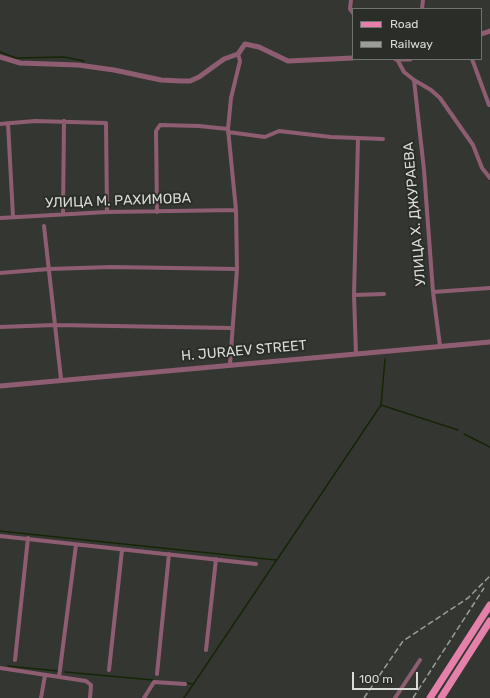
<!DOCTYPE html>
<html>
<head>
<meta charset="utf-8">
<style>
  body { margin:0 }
  #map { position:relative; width:490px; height:698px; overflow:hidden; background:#343731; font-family:Rubik,sans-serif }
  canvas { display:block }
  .legend { position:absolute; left:352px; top:8px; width:130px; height:52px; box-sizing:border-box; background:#2a2d28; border:1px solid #70736e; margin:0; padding:5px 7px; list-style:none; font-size:12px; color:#dadcd8 }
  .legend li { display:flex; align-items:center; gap:8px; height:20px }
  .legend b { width:20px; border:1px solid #70736e }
  .scale { position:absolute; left:352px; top:672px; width:66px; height:18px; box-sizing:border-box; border:2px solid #dadcd8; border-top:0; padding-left:5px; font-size:12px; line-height:14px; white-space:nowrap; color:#dadcd8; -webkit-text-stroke:3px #2a2d28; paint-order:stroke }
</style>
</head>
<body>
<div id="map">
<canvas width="490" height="698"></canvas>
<ul class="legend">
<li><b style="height:5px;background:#e580aa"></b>Road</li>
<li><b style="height:5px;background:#9b9d98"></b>Railway</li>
</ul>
<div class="scale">100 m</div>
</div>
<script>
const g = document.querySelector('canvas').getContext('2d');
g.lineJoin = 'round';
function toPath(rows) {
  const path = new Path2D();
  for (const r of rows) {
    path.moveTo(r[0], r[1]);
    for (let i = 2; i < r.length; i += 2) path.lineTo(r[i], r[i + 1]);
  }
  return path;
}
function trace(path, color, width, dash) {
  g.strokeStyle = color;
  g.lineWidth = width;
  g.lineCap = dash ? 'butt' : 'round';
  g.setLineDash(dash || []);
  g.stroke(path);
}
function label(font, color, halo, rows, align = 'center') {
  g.font = font + ' Rubik,sans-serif';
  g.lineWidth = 4;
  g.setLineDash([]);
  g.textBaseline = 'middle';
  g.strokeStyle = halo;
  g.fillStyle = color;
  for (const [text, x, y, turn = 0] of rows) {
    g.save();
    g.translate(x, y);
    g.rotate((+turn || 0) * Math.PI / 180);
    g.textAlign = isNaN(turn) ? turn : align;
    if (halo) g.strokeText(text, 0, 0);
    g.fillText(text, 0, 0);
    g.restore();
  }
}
trace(toPath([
  [0,52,16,58,64,57,84,61],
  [381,405,458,430],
  [464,434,490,447],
  [0,531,276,560],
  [8,666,58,671],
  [65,672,153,680],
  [185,683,193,684],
  [184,698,381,405,385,359]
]), '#162605', 1.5);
trace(toPath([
  [351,0,350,9,353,13],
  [422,9,423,0],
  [397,59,404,72,414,80,431,90,440,98,473,145,482,168,490,178],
  [472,59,489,105],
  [414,80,424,170,433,292,440,346],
  [8,123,13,217],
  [0,124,35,121,106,123,107,212],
  [228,132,265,137,279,131,331,137,383,139],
  [157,212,156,131,160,125,199,126,228,129],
  [63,213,64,121],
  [0,218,107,212,236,210],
  [44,226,61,379],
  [0,273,49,269,111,267,237,269],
  [433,292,490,288],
  [354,295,384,294],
  [0,327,55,325,231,328],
  [356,354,354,295,358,139],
  [230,364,237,269,236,210,228,129,231,98,240,61,238,54],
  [0,536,256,564],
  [206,650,216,559],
  [15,660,28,538],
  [0,668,86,681,91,685,90,698],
  [109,670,122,550],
  [157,674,169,554],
  [59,677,76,545],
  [41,698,45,675],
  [144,698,154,682,185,684],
  [395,698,420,660]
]), '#8f5d71', 4);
trace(toPath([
  [481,34,490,31],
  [0,57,20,63,78,65,114,70,161,80,182,81,190,81,199,77,224,59,238,54,245,44,259,47,288,61,353,58],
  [396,59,410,59],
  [0,386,490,342]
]), '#8f5d71', 5);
trace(toPath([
  [430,698,490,605],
  [441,698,490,621]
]), '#e580aa', 7);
trace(toPath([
  [364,698,403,641,468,598,490,576],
  [413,698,484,588]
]), '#9b9d98', 1.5, [6, 3]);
label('14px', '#dadcd8', '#2a2d28', [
  ["УЛИЦА М. РАХИМОВА",118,201,-2],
  ["УЛИЦА Х. ДЖУРАЕВА",415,214,-95],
  ["H. JURAEV STREET",244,351,-5]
]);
</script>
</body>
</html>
